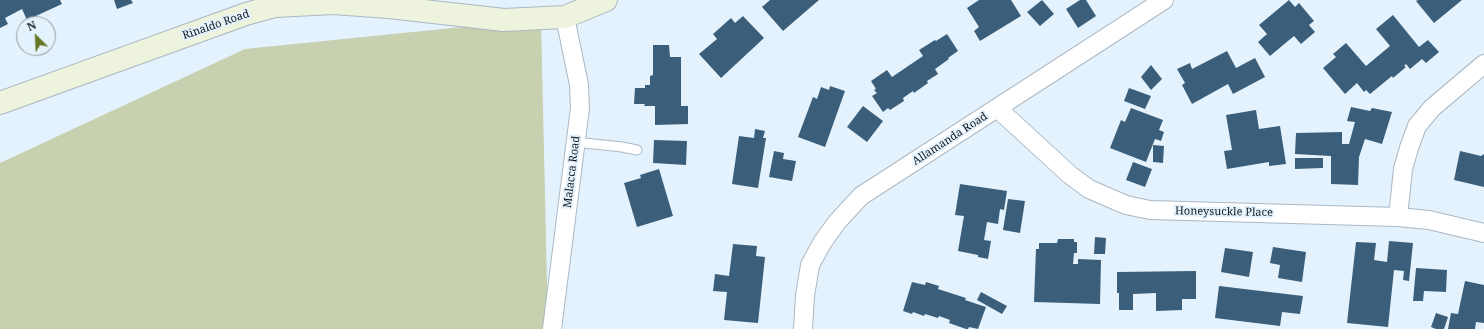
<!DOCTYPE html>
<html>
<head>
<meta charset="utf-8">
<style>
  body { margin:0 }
  #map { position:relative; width:1484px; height:329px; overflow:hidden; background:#e4f2fd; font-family:"Noto Serif",serif }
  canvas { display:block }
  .north { position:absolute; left:16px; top:16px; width:40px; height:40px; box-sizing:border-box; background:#e4f2fd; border:1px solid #919ba3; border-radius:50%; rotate:336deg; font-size:11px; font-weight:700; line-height:16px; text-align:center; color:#14181c }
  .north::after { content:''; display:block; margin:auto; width:14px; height:18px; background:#667725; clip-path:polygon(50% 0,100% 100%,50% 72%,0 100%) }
</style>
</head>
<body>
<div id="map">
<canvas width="1484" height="329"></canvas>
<div class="north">N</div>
</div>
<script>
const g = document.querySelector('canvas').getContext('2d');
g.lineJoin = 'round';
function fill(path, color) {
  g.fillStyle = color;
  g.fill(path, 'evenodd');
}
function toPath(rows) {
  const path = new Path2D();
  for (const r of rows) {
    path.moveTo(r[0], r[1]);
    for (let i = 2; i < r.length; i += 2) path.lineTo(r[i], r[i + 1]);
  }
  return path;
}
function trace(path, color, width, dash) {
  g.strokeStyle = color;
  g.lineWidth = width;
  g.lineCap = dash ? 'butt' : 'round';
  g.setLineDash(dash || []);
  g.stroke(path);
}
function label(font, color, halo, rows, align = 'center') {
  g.font = font + ' "Noto Serif",serif';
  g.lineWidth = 4;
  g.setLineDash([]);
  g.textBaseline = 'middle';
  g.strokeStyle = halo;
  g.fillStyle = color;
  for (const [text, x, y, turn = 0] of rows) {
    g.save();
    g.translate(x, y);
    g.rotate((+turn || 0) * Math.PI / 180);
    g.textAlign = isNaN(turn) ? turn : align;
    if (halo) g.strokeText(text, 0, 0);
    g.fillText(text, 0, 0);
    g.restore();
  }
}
fill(toPath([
  [541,19,548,329,0,329,0,163,245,49]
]), '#c7d0af');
fill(toPath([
  [0,0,60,0,62,4,27,20,22,9,5,18,8,24,0,28],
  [114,0,131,0,133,3,117,9],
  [770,0,819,0,783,31,762,7],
  [979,0,1011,0,1021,16,980,41,974,31,979,27,967,8],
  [1042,0,1054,14,1040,26,1027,12],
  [1080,0,1086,0,1096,16,1078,28,1066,9],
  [1289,0,1295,7,1299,3,1314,21,1309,25,1315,32,1301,44,1294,36,1270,56,1258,42,1267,34,1259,25],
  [1418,0,1462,0,1434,23,1416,1],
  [1393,15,1419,47,1428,40,1439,52,1426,63,1422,59,1410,69,1406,64,1404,66,1406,67,1393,78,1392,76,1370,94,1366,90,1364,92,1357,83,1345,94,1323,68,1336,57,1333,54,1346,43,1366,66,1390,46,1376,29],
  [743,16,764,38,721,78,699,54,717,39,713,34,731,18,735,23],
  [947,34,958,51,948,58,949,59,935,69,938,74,927,81,928,83,914,93,913,91,903,98,904,101,890,110,888,108,883,112,872,96,877,93,874,90,876,89,871,81,887,70,892,77,923,56,919,50,935,40,936,41],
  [653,45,669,45,670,57,681,57,681,106,688,106,688,124,655,125,655,106,644,106,645,104,634,104,635,88,645,88,645,85,650,85,650,76,653,75],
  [1227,51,1236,68,1255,58,1265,77,1233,94,1228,84,1192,104,1182,85,1185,83,1177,69,1190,63,1192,69],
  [1151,65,1162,79,1151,90,1141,77],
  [830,86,845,91,825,147,798,137,813,97,817,99,821,87,829,90],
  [1129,88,1151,96,1145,109,1124,101],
  [863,106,883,121,867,142,847,127],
  [1351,107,1370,111,1372,108,1392,112,1382,144,1365,139,1359,157,1358,185,1331,184,1331,156,1295,154,1296,133,1342,132,1342,144,1349,144,1355,122,1347,121],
  [1131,108,1163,120,1159,130,1164,132,1161,141,1155,139,1146,162,1110,148,1121,120,1125,122],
  [1256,110,1259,129,1280,126,1286,164,1269,166,1269,162,1227,169,1224,151,1232,150,1226,115],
  [755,129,765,131,763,138,766,138,758,188,732,184,739,136,754,138],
  [654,140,687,141,686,165,653,163],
  [1153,145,1164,146,1163,163,1153,162],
  [774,151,784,153,783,159,796,161,792,181,769,177],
  [1460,151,1481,156,1484,154,1484,187,1454,180],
  [1295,158,1323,158,1323,168,1295,169],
  [1133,162,1152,169,1145,187,1126,180],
  [659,169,673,216,637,227,624,183,641,178,640,175],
  [960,184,1007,191,1004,210,1000,209,998,224,987,222,984,240,991,241,988,259,978,257,978,255,958,251,964,216,955,215],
  [1008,199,1025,201,1020,233,1003,230],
  [1095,237,1106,238,1105,254,1094,254],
  [1058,239,1074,239,1074,242,1077,242,1077,253,1074,253,1073,264,1078,264,1078,259,1101,260,1100,304,1034,302,1036,249,1039,249,1039,243,1057,243],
  [1389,241,1413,243,1409,281,1403,280,1404,271,1394,270,1388,327,1347,323,1356,242,1376,243,1374,260,1387,262],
  [733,244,757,246,756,256,765,257,758,323,724,320,727,292,713,291,715,274,729,276],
  [1273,247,1306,252,1302,282,1278,278,1280,265,1270,263],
  [1225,248,1253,252,1249,277,1221,272],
  [1416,268,1447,270,1446,292,1424,291,1423,301,1413,301],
  [1196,271,1196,299,1182,299,1182,310,1156,311,1156,293,1133,294,1133,310,1119,310,1119,293,1117,293,1117,272],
  [1465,281,1484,285,1484,323,1476,322,1475,329,1448,329,1451,313,1458,314],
  [912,282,925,285,926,282,939,286,938,289,966,298,965,300,986,307,978,329,969,327,968,329,966,329,949,323,950,320,939,316,938,318,925,314,924,316,913,312,912,314,903,311],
  [1219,286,1303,296,1300,314,1282,312,1280,326,1215,318],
  [981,292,1007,306,1002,314,977,300],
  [1436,313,1448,317,1444,329,1436,329,1431,327]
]), '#3b5f7b');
const lane = toPath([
  [575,142,622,147,637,150]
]);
const street = toPath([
  [997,108,1070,175,1089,189,1126,205,1150,210,1398,217,1429,220,1484,233],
  [1398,217,1403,169,1409,148,1417,126,1432,108,1484,64],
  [552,329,580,108,579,85,565,17],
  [803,329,805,296,810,265,822,243,837,222,861,196,1164,0]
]);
const secondary = toPath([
  [0,103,246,14,275,6,333,3,389,7,504,20,565,17,606,0]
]);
trace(lane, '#abb8c3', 11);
trace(street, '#abb8c3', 20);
trace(secondary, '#abb8c3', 24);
trace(lane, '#fff', 9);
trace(street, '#fff', 18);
trace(secondary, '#edf3dd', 22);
label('11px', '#14181c', '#e4f2fd', [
  ["Rinaldo Road",216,25,-19],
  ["Allamanda Road",950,139,-33],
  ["Malacca Road",572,172,-83],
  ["Honeysuckle Place",1224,212,1]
]);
</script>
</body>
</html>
